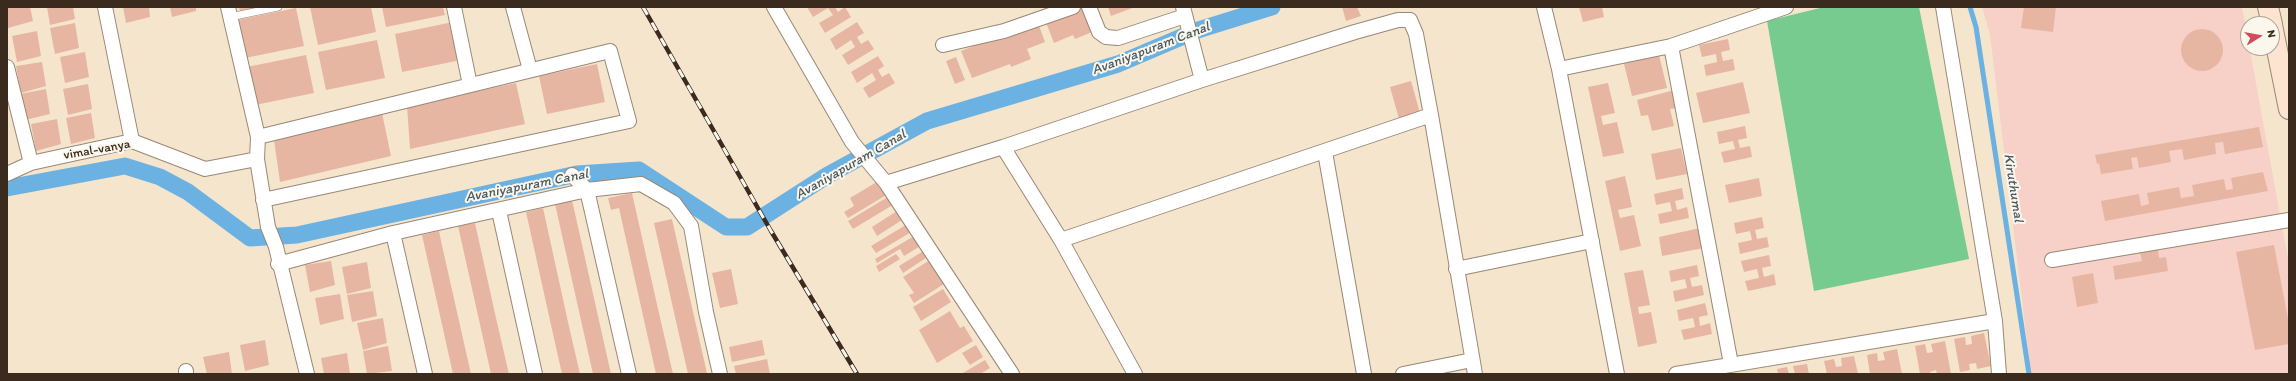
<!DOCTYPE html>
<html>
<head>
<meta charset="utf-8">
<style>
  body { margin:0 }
  #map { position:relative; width:2296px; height:381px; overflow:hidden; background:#f5e5cd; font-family:Itim,sans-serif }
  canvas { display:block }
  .frame { position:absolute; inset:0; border:8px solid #3b2a1e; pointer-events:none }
  .north { position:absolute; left:2240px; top:16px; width:40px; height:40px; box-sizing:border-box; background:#fbf7ec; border:1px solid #aea59a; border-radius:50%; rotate:79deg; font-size:11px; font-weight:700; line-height:16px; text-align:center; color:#3b2a1e }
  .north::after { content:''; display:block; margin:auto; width:14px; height:18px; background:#d1495b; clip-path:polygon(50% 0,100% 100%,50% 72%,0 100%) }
</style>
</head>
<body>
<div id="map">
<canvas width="2296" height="381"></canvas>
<div class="frame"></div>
<div class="north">N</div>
</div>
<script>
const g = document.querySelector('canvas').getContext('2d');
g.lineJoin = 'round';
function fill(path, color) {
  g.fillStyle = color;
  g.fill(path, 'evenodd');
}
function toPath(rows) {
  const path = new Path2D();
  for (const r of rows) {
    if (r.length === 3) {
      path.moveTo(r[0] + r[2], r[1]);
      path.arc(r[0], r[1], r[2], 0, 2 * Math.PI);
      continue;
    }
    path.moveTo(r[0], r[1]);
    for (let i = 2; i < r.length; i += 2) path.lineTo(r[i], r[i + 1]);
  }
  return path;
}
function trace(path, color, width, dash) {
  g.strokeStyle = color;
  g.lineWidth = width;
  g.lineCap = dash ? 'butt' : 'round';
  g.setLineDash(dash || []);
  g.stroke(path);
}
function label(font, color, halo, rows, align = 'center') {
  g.font = font + ' Itim,sans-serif';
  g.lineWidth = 4;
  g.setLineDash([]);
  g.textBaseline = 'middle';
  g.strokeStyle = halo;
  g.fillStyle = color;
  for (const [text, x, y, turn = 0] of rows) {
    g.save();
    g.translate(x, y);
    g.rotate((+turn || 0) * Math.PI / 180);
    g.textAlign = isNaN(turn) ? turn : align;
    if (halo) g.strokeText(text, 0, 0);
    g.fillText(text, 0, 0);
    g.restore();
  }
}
fill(toPath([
  [1982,7,2242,7,2289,264,2289,374,2031,374,1990,35]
]), '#f7d1c7');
fill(toPath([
  [1824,7,1919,7,1969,259,1814,291,1767,21]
]), '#78cb8e');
trace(toPath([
  [1970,7,1976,27,2029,374]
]), '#6bb2e2', 5);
trace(toPath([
  [7,188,125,166,160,177,188,192,250,238,297,235,577,174,639,170,726,227,747,227,828,175,927,121,1118,64,1198,30,1272,7]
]), '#6bb2e2', 17);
fill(toPath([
  [7,7,30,7,33,21,8,28],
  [47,7,73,7,75,19,50,25],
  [123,7,149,7,150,17,126,23],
  [170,7,196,7,196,11,172,17],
  [239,7,261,7,261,8,240,12],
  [310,7,371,7,376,32,318,45],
  [382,7,443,7,445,15,386,27],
  [807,7,835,7,838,12,845,7,851,17,825,33,819,23,833,15,828,8,813,17],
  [1078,7,1082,7,1092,32,1075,39,1073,35,1054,43,1045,20],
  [1108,7,1135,7,1111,16],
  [1342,7,1357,7,1361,16,1346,21],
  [1579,7,1602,7,1604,17,1583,22],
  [2024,7,2056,7,2053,32,2021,28],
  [296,8,304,46,245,58,237,20],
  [453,22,461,60,402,72,395,34],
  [857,22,864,33,857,37,861,44,868,40,874,49,848,65,842,55,855,47,851,40,836,50,830,39],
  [75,23,79,48,55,54,50,28],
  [1038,23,1045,42,1027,49,1031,59,1011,67,1010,64,972,78,961,51,998,36],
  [2202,50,21],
  [37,31,41,56,17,62,12,36],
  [1728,39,1730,50,1721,52,1723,61,1733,59,1735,70,1706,76,1704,65,1717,62,1716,54,1702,57,1699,45],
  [377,40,385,78,326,90,318,52],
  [1658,51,1667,88,1632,96,1623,60],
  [85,52,89,77,65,83,60,57],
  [306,55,314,93,255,105,247,67],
  [878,56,884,66,878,70,882,77,889,73,895,83,869,98,863,88,876,80,872,73,857,83,851,72],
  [956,57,965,80,955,84,946,61],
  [42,62,46,86,21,93,16,66],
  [597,64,605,102,547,114,539,76],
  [1411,81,1420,113,1399,119,1390,87],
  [1743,82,1750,113,1703,123,1696,93],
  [516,83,525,124,410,149,407,106],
  [1608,83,1615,113,1601,116,1603,125,1617,122,1624,153,1603,157,1588,87],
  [88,84,92,109,68,115,63,89],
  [46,89,50,114,25,120,20,94],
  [1674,90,1678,108,1670,109,1674,126,1652,131,1648,115,1641,116,1637,100],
  [91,113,95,138,71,144,66,118],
  [382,113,391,156,280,182,274,140],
  [57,119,61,144,36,151,31,124],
  [1745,126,1747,138,1738,140,1740,148,1750,146,1752,157,1724,163,1721,152,1735,149,1733,141,1719,144,1717,132],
  [2259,127,2263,147,2225,154,2223,142,2215,143,2216,154,2184,160,2182,149,2169,151,2171,162,2139,168,2137,157,2131,158,2133,169,2101,174,2099,163,2097,164,2095,155],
  [1681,148,1687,174,1656,180,1651,154],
  [2263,172,2268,191,2105,221,2101,201,2139,194,2141,206,2149,204,2147,193,2179,187,2181,198,2194,196,2192,185,2224,179,2226,190,2233,189,2231,178],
  [1625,176,1632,207,1618,210,1620,218,1634,215,1641,246,1620,251,1605,181],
  [1759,178,1762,196,1729,203,1725,185],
  [880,180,888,194,848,218,844,212,854,206,850,198],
  [1682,188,1684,199,1675,201,1677,210,1687,207,1689,218,1660,224,1658,214,1672,211,1670,202,1656,205,1654,194],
  [632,193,656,300,673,374,656,374,619,208,611,210,608,198],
  [891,195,896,203,853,229,848,221],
  [572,200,611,374,593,374,555,204],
  [543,208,568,322,580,374,562,374,551,325,526,212],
  [897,211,902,220,877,236,872,227],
  [1762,217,1764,228,1755,230,1757,239,1767,237,1769,247,1740,254,1738,243,1752,240,1750,231,1736,234,1734,223],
  [672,219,706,369,707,374,688,374,675,317,654,223],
  [475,223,496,318,509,374,491,374,475,302,458,226],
  [909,223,913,231,876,253,871,246],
  [1700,228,1704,248,1662,256,1659,237],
  [439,231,443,250,471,374,453,374,422,235],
  [916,235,922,245,904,256,900,249,877,263,875,259],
  [2274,245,2289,324,2289,344,2255,350,2236,252],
  [2158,249,2159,258,2166,257,2168,271,2115,280,2113,266,2142,261,2140,252],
  [925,250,929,256,903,273,899,266],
  [896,254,900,259,879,272,876,266],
  [1769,255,1771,266,1762,268,1764,277,1774,274,1776,285,1748,291,1745,281,1759,278,1757,269,1744,272,1741,261],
  [930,260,944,284,914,303,909,295,914,293,903,277],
  [331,261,335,285,310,292,305,265],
  [367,262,371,288,347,294,342,267],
  [1697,265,1699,276,1690,278,1692,287,1702,285,1704,295,1675,302,1673,291,1687,288,1685,279,1671,282,1669,271],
  [731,269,738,304,720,308,712,273],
  [1643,270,1650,305,1638,307,1639,314,1651,312,1657,343,1638,347,1624,273],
  [2093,273,2098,303,2077,307,2072,277],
  [943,289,951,302,921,321,913,307],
  [373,291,377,316,352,322,347,295],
  [340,294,344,319,320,325,315,298],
  [1705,303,1708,315,1699,317,1700,326,1710,323,1712,334,1684,340,1681,330,1695,327,1693,318,1679,321,1677,310],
  [950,311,960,328,964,326,973,341,937,363,919,330],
  [383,318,387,343,363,350,357,323],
  [1984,333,1991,366,1977,369,1976,363,1969,364,1970,370,1960,372,1954,339,1965,337,1966,345,1972,344,1971,336],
  [265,340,269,365,245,371,240,345],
  [762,340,765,355,732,362,729,347],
  [1945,341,1951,374,1937,374,1936,370,1930,372,1930,374,1920,374,1915,346,1925,344,1927,353,1933,352,1931,344],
  [976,345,983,357,970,365,962,353],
  [388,346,392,371,367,374,363,351],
  [1897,349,1902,374,1870,374,1867,355,1877,353,1878,361,1885,360,1883,352],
  [229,352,232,374,207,374,203,357],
  [347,353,350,374,324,374,321,358],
  [1854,356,1858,374,1827,374,1824,361,1834,359,1836,367,1842,366,1841,358],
  [767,359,770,374,736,374,734,366],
  [985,360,990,368,980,374,961,374],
  [1807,364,1809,374,1795,374,1793,366],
  [1787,367,1789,374,1778,374,1777,369]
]), '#e7b6a3');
const service = toPath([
  [230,17,278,7]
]);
const minor = toPath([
  [105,7,132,141],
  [228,7,258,137,257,159,268,227,276,247,307,374],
  [454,7,470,85],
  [513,7,530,70],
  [774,7,852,142,886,183,1012,374],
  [1089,7,1099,32,1106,37,1118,38,1185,16],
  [1183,7,1202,80],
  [1544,7,1559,69,1617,374],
  [1943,7,1995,321,1999,374],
  [943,45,1004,31,1073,7],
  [1671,46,1731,364],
  [7,67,31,163],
  [1559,69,1671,46,1786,7],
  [258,137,610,51,629,121,263,200],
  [1003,147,1061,240,1135,374],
  [1325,152,1364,374],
  [7,174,31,163,132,141,205,169,257,159],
  [572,175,587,190,629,374],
  [886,183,1003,147,1202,80,1355,32,1398,20,1410,20,1416,34,1431,115,1475,374],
  [499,211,535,374],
  [393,233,425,374],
  [1061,240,1431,115],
  [2052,260,2289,220],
  [278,264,393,233,587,190,641,184,674,203,691,226,706,312,720,374],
  [1456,269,1592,241],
  [186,371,186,374],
  [1403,374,1472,360],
  [1676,374,1995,321]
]);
const secondary = toPath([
  [2268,7,2272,24],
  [2272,25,2289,109]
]);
trace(service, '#988876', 8);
trace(minor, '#988876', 16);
trace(secondary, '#988876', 22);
trace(service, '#fff', 7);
trace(minor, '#fff', 14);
trace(secondary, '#fde4d1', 20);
const rail = toPath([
  [643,7,771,231,857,374]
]);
trace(rail, '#3b2a1e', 4.5);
trace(rail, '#fbf7ec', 3, [9]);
label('13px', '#3b2a1e', '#fbf7ec', [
  ["vimal-vanya",97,150,-10]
]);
label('italic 14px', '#4c5a63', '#fbf7ec', [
  ["Avaniyapuram Canal",1151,49,-21],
  ["Avaniyapuram Canal",851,165,-30],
  ["Avaniyapuram Canal",527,186,-11],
  ["Kiruthumal",2013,188,81]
]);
</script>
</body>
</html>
